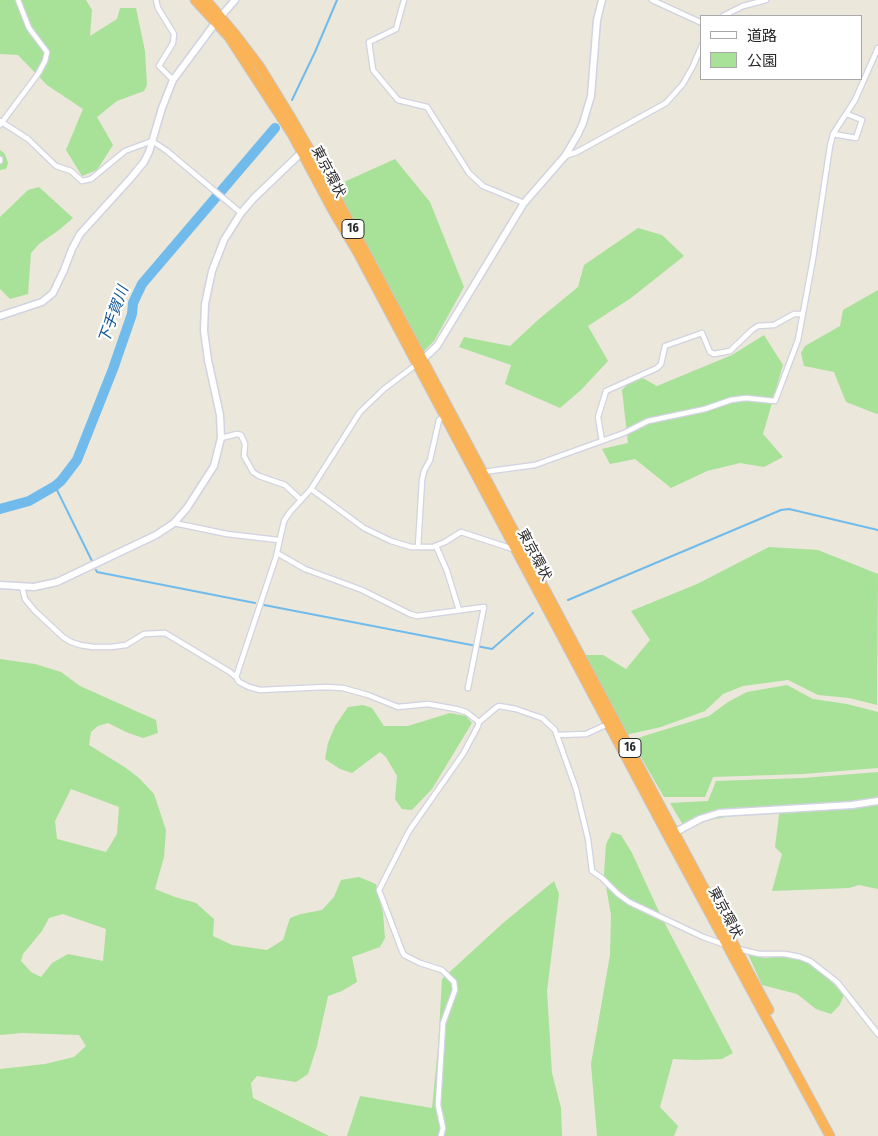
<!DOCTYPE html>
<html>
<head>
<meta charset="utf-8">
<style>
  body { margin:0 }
  #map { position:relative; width:878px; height:1136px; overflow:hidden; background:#ebe7db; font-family:"Fira Sans Condensed","Noto Sans JP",sans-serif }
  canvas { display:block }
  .legend { position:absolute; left:700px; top:15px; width:162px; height:65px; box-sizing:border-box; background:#fff; border:1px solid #a9a9a9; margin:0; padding:6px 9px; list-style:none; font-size:15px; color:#292929 }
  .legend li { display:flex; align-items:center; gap:10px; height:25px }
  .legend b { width:25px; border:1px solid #a9a9a9 }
</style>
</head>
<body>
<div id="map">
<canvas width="878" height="1136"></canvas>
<ul class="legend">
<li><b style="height:6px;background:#fff"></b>道路</li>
<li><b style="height:14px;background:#a8e198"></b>公園</li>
</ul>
</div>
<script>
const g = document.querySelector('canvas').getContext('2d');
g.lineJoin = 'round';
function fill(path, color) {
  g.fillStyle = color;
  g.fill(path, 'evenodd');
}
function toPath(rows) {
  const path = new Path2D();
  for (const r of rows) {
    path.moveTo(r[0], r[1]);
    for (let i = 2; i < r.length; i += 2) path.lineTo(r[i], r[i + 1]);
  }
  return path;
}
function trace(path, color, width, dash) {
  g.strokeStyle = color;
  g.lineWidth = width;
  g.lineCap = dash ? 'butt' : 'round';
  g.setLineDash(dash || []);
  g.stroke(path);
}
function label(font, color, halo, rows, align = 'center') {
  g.font = font + ' "Fira Sans Condensed","Noto Sans JP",sans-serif';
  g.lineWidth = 4.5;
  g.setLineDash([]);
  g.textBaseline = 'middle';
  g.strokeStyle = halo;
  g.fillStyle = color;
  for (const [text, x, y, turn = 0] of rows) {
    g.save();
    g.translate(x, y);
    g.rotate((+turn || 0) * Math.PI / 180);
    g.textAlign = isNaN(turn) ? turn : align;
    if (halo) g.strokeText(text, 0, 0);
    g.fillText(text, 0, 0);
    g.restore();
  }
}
fill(toPath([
  [0,0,86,0,92,10,90,36,117,19,120,8,136,8,145,51,147,85,144,91,117,101,97,117,113,145,97,170,82,176,66,150,83,109,47,85,18,55,0,54],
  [0,150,5,154,8,163,6,169,0,170],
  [395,159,430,202,464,287,434,341,423,352,335,186],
  [39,187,73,218,59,230,39,244,31,253,28,294,10,299,0,289,0,217,28,190],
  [638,228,662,235,684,256,631,298,588,326,608,361,581,390,560,408,505,384,511,365,459,347,464,337,510,346,539,319,578,287,584,265],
  [878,290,878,413,877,414,846,402,834,372,804,366,801,353,805,346,840,326,843,310],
  [764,335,783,365,763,434,783,457,764,467,740,463,707,471,671,488,635,459,610,464,602,449,628,443,622,390,637,375,657,386,732,355],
  [769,547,818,550,878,574,877,705,849,698,818,695,788,680,743,686,723,694,705,711,661,727,625,735,585,655,603,655,626,669,650,640,631,611,697,584],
  [0,659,35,664,61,672,80,686,156,720,158,733,143,738,126,732,108,723,98,726,91,732,89,745,126,768,139,778,154,794,166,830,164,857,155,889,175,897,196,903,214,919,213,936,232,945,267,950,283,940,290,918,301,914,322,910,334,897,341,880,359,877,376,884,383,913,385,938,380,947,352,957,357,982,342,991,328,996,317,1046,308,1074,296,1082,257,1076,251,1083,253,1098,329,1136,0,1136,0,1069,45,1064,74,1057,86,1046,79,1035,22,1033,0,1035],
  [71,789,119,807,117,834,106,852,57,839,55,821],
  [63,914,106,929,103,961,68,954,52,963,41,977,31,972,21,961,23,954,42,931,49,918],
  [787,685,813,699,847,704,878,712,878,768,803,774,713,777,705,797,664,797,631,740,709,716,728,702,747,692],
  [363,705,372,708,384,726,408,726,450,713,466,716,472,723,432,789,412,810,402,809,395,799,397,776,386,757,380,752,352,773,340,769,325,759,328,743,335,726,348,707],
  [878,772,878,889,859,885,849,888,772,891,782,854,775,847,780,807,683,825,670,803,708,801,716,781,803,778],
  [612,832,621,835,632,853,661,916,733,1053,722,1059,696,1060,673,1059,660,1107,678,1126,674,1136,597,1136,591,1064,610,955,611,915,604,875,606,844],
  [554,881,559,894,547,991,552,1073,561,1108,562,1136,347,1136,360,1096,432,1108,438,1048,442,979,503,923],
  [748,954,765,958,782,956,805,961,825,975,844,995,839,1006,831,1014,816,1009,797,994,762,985]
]), '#a8e198');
trace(toPath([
  [292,100,315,52,337,0],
  [55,486,92,561],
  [96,570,97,572,255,603],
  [568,600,781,510,789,509,878,530],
  [264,605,492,649,533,613]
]), '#70bbec', 2);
trace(toPath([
  [0,509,29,501,55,486,61,481,77,460,113,369,132,314,133,303,142,284,275,128]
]), '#70bbec', 10);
const street = toPath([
  [156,0,158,8,174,34,173,43,159,66,173,80],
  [404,0,396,29,369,42,373,70,398,100,427,107,469,173,483,186,524,203],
  [652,0,702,23],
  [723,16,743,6,766,0],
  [0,121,28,139,56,166,71,171,82,181,91,179,125,151,152,141,167,151,241,213],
  [0,125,38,74,45,61,47,52,29,28,18,0],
  [833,134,856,138,862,120,847,114],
  [565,156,577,152,666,103,683,84,693,66,702,45],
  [0,159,0,161],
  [221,438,237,434,241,435,245,444,244,456,253,472,259,476,285,485,301,500],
  [602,441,598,417,606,391,657,368,661,364,665,346,702,333,710,352,714,354,730,351,752,330,758,326,774,325,794,314,803,314],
  [483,472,535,465,624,433,648,421,705,409,731,400,746,398,775,401,798,340,813,259,830,146,833,134,855,100,878,48],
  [311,489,364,528,391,541,411,547,433,547,445,542,461,532,516,550],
  [174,523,227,534,278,540],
  [436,546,447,571,459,610],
  [418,547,422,480,424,471,430,460,439,420,444,416],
  [277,553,305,569,362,590,410,614,417,616,484,607,468,688],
  [22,587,25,599,35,611,63,637,71,642,80,645,93,647,111,647,126,645,144,634,165,633,230,672,236,677,239,682,249,687,260,690,326,687,343,688,368,695,398,707,428,704,456,709,466,712,479,722],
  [236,677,276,557,284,521,290,512,311,489,360,412,384,389,417,364],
  [558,735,586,734,608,724],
  [738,949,759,954,785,954,800,957,810,961,837,982,878,1034],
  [441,1136,443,1128,438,1105,443,1023,455,990,454,982,442,970,420,963,404,955,402,951,379,890,409,831,463,754,478,726,479,722,497,707,499,706,516,709,533,715,542,718,555,730,576,789,588,839,592,871,602,878,618,894,629,902,703,937,726,945]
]);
const secondary = toPath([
  [0,316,42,302,53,293,64,270,72,249,80,234,130,179,144,162,149,152,162,108,173,80,216,22,235,0],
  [420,362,437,346,524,203,565,156,578,134,583,123,591,96,597,20,602,0],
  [0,585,34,587,57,582,156,535,174,523,187,508,214,466,221,438,220,415,208,360,204,331,205,304,212,271,224,240,241,213,254,198,303,151],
  [672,834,700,819,719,813,852,805,878,801]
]);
const highway = toPath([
  [195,0,229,37,292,134,332,209,358,253,668,836,830,1136],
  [206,0,235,34,260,67,290,116,327,180,769,1010]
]);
trace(street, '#d1d2e2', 7);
trace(secondary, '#d1d2e2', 9);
trace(highway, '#c7c7c7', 11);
trace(street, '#fff', 4.5);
trace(secondary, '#fff', 6);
trace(highway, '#fbb357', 9);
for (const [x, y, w] of [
  [353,229,22],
  [630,748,22]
]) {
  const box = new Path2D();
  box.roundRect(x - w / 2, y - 9.5, w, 19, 4);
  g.fillStyle = '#fff';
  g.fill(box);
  trace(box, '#292929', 1);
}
label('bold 12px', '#292929', null, [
  ["16",353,229],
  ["16",630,748]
]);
label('14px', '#292929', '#fff', [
  ["東京環状",328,172,62],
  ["東京環状",534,555,62],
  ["東京環状",725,913,62]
]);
label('italic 15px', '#105797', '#fff', [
  ["下手賀川",114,315,-70]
]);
</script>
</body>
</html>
